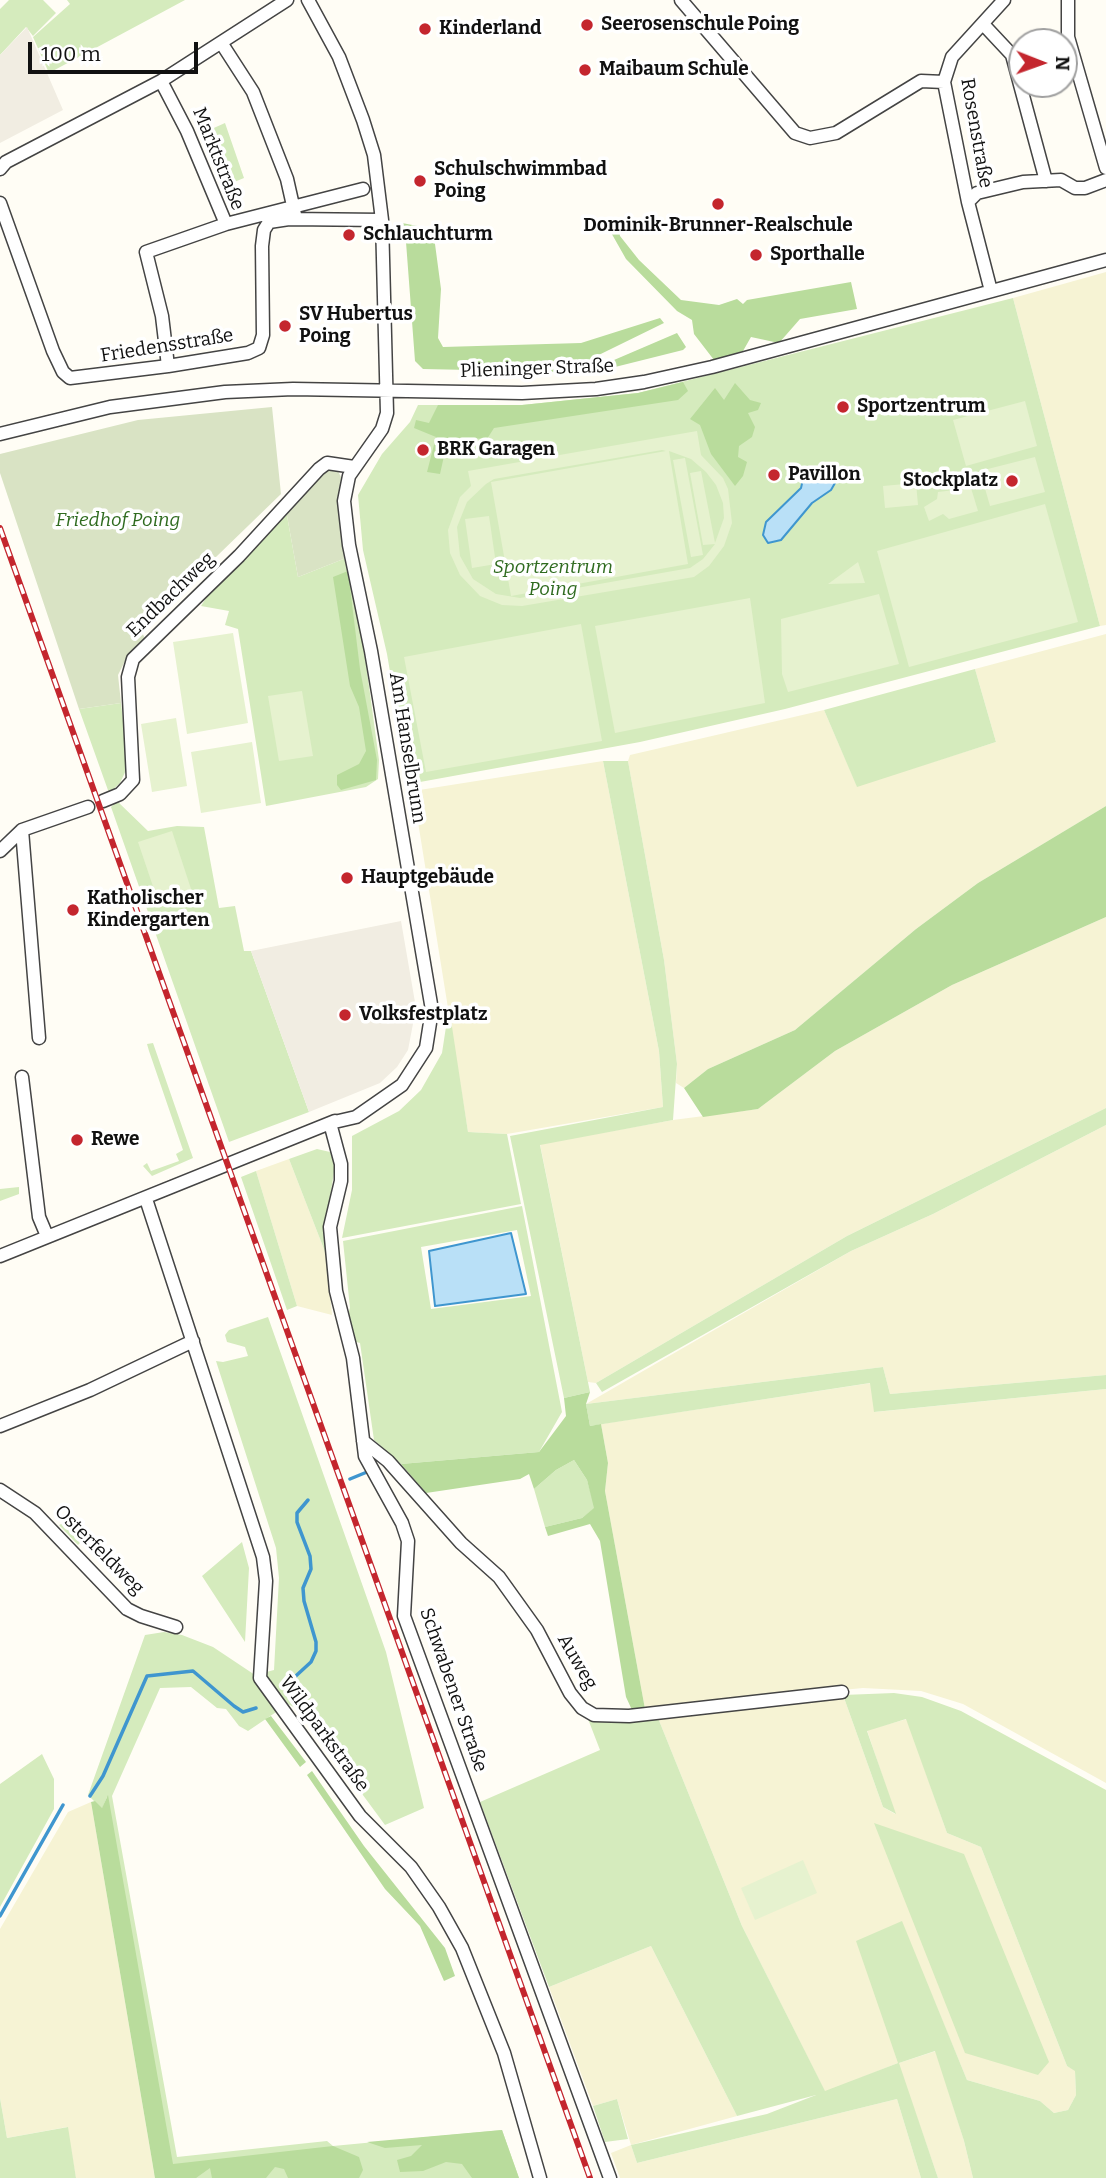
<!DOCTYPE html>
<html>
<head>
<meta charset="utf-8">
<style>
  body { margin:0 }
  #map { position:relative; width:1106px; height:2178px; overflow:hidden; background:#fffdf5; font-family:Bitter,serif }
  canvas { display:block }
  .north { position:absolute; left:1008px; top:28px; width:70px; height:70px; box-sizing:border-box; background:#fff; border:2px solid #a0a0a0; border-radius:50%; rotate:91deg; font-size:19px; font-weight:700; line-height:28px; text-align:center; color:#111 }
  .north::after { content:''; display:block; margin:auto; width:24px; height:32px; background:#c4262e; clip-path:polygon(50% 0,100% 100%,50% 72%,0 100%) }
  .scale { position:absolute; left:28px; top:42px; width:170px; height:32px; box-sizing:border-box; border:4px solid #111; border-top:0; padding-left:9px; font-size:21px; line-height:24px; white-space:nowrap; color:#111; -webkit-text-stroke:5px #fff; paint-order:stroke }
</style>
</head>
<body>
<div id="map">
<canvas width="1106" height="2178"></canvas>
<div class="north">N</div>
<div class="scale">100 m</div>
</div>
<script>
const g = document.querySelector('canvas').getContext('2d');
g.lineJoin = 'round';
function fill(path, color) {
  g.fillStyle = color;
  g.fill(path, 'evenodd');
}
function toPath(rows) {
  const path = new Path2D();
  for (const r of rows) {
    path.moveTo(r[0], r[1]);
    for (let i = 2; i < r.length; i += 2) path.lineTo(r[i], r[i + 1]);
  }
  return path;
}
function trace(path, color, width, dash) {
  g.strokeStyle = color;
  g.lineWidth = width;
  g.lineCap = dash ? 'butt' : 'round';
  g.setLineDash(dash || []);
  g.stroke(path);
}
function label(font, color, halo, rows, align = 'center') {
  g.font = font + ' Bitter,serif';
  g.lineWidth = 7;
  g.setLineDash([]);
  g.textBaseline = 'middle';
  g.strokeStyle = halo;
  g.fillStyle = color;
  for (const [text, x, y, turn = 0] of rows) {
    g.save();
    g.translate(x, y);
    g.rotate((+turn || 0) * Math.PI / 180);
    g.textAlign = isNaN(turn) ? turn : align;
    if (halo) g.strokeText(text, 0, 0);
    g.fillText(text, 0, 0);
    g.restore();
  }
}
fill(toPath([
  [1106,272,1106,625,1100,626,1013,298],
  [1106,634,1106,806,978,883,916,929,795,1030,708,1069,684,1088,676,1083,677,1064,664,960,628,761,630,755,824,710,857,786,996,742,975,669],
  [603,761,659,1051,663,1107,507,1134,468,1132,413,791],
  [1106,917,1106,1108,847,1236,596,1383,588,1382,540,1144,673,1120,758,1109,835,1051,952,985],
  [1106,1125,1106,1375,890,1394,883,1367,586,1404,851,1251,933,1214],
  [289,1159,327,1257,332,1315,297,1306,256,1171],
  [871,1383,875,1412,1106,1389,1106,1783,963,1704,921,1691,863,1688,645,1709,605,1491,608,1463,601,1424],
  [843,1695,883,1807,895,1814,867,1730,907,1719,947,1833,981,1847,1067,2066,1075,2070,1076,2095,1068,2110,1054,2113,1040,2101,967,2080,901,1921,899,2063,936,2051,964,2141,973,2178,938,2178,898,2063,825,2092,742,1926,658,1718],
  [91,1802,155,2178,76,2178,67,2127,7,2138,0,2098,0,1929,68,1812],
  [651,1946,737,2116,631,2145,637,2163,897,2099,921,2178,620,2178,611,2153,631,2145,617,2099,593,2106,549,1987]
]), '#f6f3d4');
fill(toPath([
  [9,0,43,0,56,13,33,36,26,27,0,55,0,9],
  [67,0,185,0,49,73,33,37,70,4],
  [225,123,244,178,227,185,207,131],
  [1013,298,1100,626,785,709,640,742,409,784,387,654,363,550,358,495,382,454,410,422,418,405,522,405,638,393],
  [286,510,298,577,346,558,363,642,379,760,378,779,366,787,266,806,238,629,225,625,229,611,201,606,211,590],
  [975,669,996,742,857,787,824,710],
  [121,703,128,766,120,783,109,793,79,709],
  [603,761,628,761,664,960,677,1064,673,1120,540,1145,590,1392,564,1398,510,1136,663,1107,659,1051],
  [117,801,148,831,177,826,204,827,219,908,235,906,244,951,251,951,309,1112,229,1142,111,807],
  [449,1007,468,1132,507,1134,521,1204,342,1238,352,1190,352,1136,399,1111,421,1090,442,1053],
  [153,1043,193,1158,152,1176,143,1166,147,1163,151,1171,179,1161,176,1154,183,1150,149,1051,147,1044],
  [1106,1108,1106,1125,933,1214,851,1251,602,1392,596,1383,847,1236],
  [317,1149,330,1152,335,1165,326,1225,327,1257,289,1159],
  [256,1171,297,1306,287,1310,241,1177],
  [19,1187,19,1194,0,1201,0,1189],
  [522,1206,562,1412,539,1452,401,1464,374,1440,360,1343,353,1341,347,1317,350,1308,343,1241],
  [517,1230,531,1296,431,1309,421,1247],
  [268,1317,386,1652,424,1808,385,1825,301,1711,288,1704,248,1731,239,1726,226,1709,217,1708,191,1687,160,1688,112,1796,177,2157,327,2141,333,2146,502,2130,519,2178,155,2178,107,1797,102,1809,88,1795,145,1635,164,1632,182,1635,213,1647,255,1675,274,1670,279,1578,276,1548,216,1361,223,1362,248,1356,245,1347,227,1342,225,1335,229,1330],
  [883,1367,890,1394,1106,1375,1106,1389,874,1412,870,1383,590,1426,586,1404],
  [574,1460,587,1480,595,1508,582,1518,545,1527,534,1489,556,1470],
  [70,1520,82,1541,78,1545,59,1525],
  [242,1542,249,1568,245,1642,202,1576],
  [894,1693,922,1697,961,1711,1106,1790,1106,2178,973,2178,964,2141,935,2051,899,2063,938,2178,921,2178,897,2099,637,2163,631,2145,767,2114,816,2095,737,2116,651,1946,549,1987,480,1802,600,1750,588,1719,635,1722,658,1718,742,1926,825,2091,898,2063,856,1941,902,1921,967,2080,1040,2101,1054,2113,1068,2110,1076,2095,1075,2071,1067,2066,981,1847,947,1833,906,1719,867,1731,896,1814,883,1807,843,1695],
  [42,1754,54,1779,54,1809,0,1907,0,1784],
  [874,1823,964,1854,1049,2062,1038,2075,965,2053],
  [0,2098,7,2138,68,2127,76,2178,0,2178],
  [617,2099,628,2139,605,2142,593,2106]
]), '#d5ebbd');
fill(toPath([
  [402,223,428,228,435,244,441,289,438,338,443,347,581,343,660,318,664,323,564,372,423,369,415,361,406,242],
  [618,224,620,236,639,260,681,300,719,305,737,299,743,304,747,300,851,282,857,309,800,319,779,343,751,337,743,351,714,360,694,334,692,320,677,311,626,259,609,229],
  [677,333,686,347,683,350,603,370,600,366],
  [683,382,688,391,678,400,494,428,487,439,467,438,461,452,444,456,440,474,427,472,436,437,414,428,416,420,429,423,438,405,522,405,638,393],
  [735,383,750,400,761,403,758,410,748,413,755,427,752,437,739,446,738,457,747,462,743,476,735,486,711,454,700,425,690,419,715,388,724,400],
  [348,571,360,669,377,760,376,780,341,790,337,785,337,775,359,764,366,751,359,707,350,686,333,577],
  [1106,806,1106,917,952,985,835,1051,758,1109,703,1117,684,1088,708,1069,795,1030,916,929,978,883],
  [590,1392,586,1404,590,1426,601,1424,608,1463,605,1491,645,1709,632,1710,626,1697,600,1541,590,1524,548,1536,545,1527,582,1518,594,1508,587,1480,574,1460,556,1470,534,1489,529,1474,520,1479,426,1493,401,1464,539,1452,566,1416,564,1398],
  [271,1716,306,1762,300,1767,265,1719],
  [312,1771,364,1846,445,1948,455,1976,444,1981,420,1926,385,1889,307,1775],
  [108,1795,173,2164,333,2146,359,2157,363,2170,359,2178,288,2178,284,2169,275,2167,266,2178,212,2178,210,2168,196,2178,155,2178,91,1802,95,1801,102,1808],
  [502,2130,519,2178,472,2178,462,2164,446,2162,423,2171,400,2172,397,2160,411,2156,422,2145,385,2148,367,2142]
]), '#b9dc9c');
fill(toPath([
  [272,407,281,494,152,619,140,627,145,639,128,655,118,675,121,703,79,709,0,473,0,454,138,420],
  [328,469,338,471,341,477,339,501,346,558,298,577,286,510,320,473]
]), '#d9e3c4');
fill(toPath([
  [1025,401,1037,446,966,466,953,420],
  [697,431,701,455,723,478,728,489,732,523,724,546,709,566,694,577,522,606,502,605,480,596,460,575,450,553,448,530,460,497,471,486,468,471],
  [662,450,666,451,491,482,511,596,688,564,669,451,691,459,706,472,716,485,723,503,724,518,715,543,701,471,690,473,703,545,715,544,703,559,690,568,520,598,496,594,473,579,460,556,457,527,467,502,486,484,494,479],
  [1035,457,1045,492,990,506,980,471],
  [685,458,703,555,691,557,673,460],
  [916,483,918,505,885,508,883,486],
  [971,488,978,511,949,519,943,514,929,521,924,507,937,499,938,492],
  [1045,504,1078,622,909,667,877,551],
  [489,516,496,564,472,568,465,519],
  [858,562,865,583,828,584],
  [879,594,899,664,788,692,782,674,781,619],
  [750,598,765,703,615,733,595,626],
  [581,624,602,741,426,772,404,657],
  [233,633,248,723,187,734,173,642],
  [302,691,313,756,279,761,268,696],
  [176,718,187,786,152,792,141,724],
  [252,742,261,803,201,813,191,752],
  [172,831,193,895,160,907,138,842],
  [803,1860,817,1893,755,1920,741,1888]
]), '#e6f2cf');
fill(toPath([
  [27,27,63,110,0,143,0,55],
  [401,921,416,1008,408,1050,397,1067,380,1083,309,1112,251,951]
]), '#f1ede2');
const water = toPath([
  [828,465,835,466,839,476,831,490,812,503,781,540,768,543,763,535,766,522,801,488,803,479,828,465],
  [511,1233,526,1294,435,1306,429,1251,511,1233]
]);
fill(water, '#b9e0f7');
trace(water, '#3f96cf', 2);
trace(toPath([
  [350,1479,367,1472],
  [286,1685,311,1662,316,1651,316,1642,304,1601,303,1588,311,1569,310,1556,297,1522,297,1513,308,1500],
  [90,1796,103,1776,147,1676,193,1671,234,1706,243,1712,256,1708],
  [0,1916,63,1805]
]), '#3f96cf', 3.5);
const minor = toPath([
  [308,0,339,57,363,120,374,155,382,220,387,413,382,429,349,476,344,501,349,545,371,651,432,1010,426,1048,402,1085,356,1117,330,1123],
  [681,0,795,133,810,138,836,133,921,81,944,82],
  [1068,0,1068,37,1106,168],
  [983,24,1012,55,1046,181],
  [222,44,253,92,287,179,296,219],
  [161,81,187,131,226,224,146,252,162,316,168,366],
  [0,169,6,162,161,81,287,0],
  [968,202,977,193,1023,182,1061,180,1075,188,1085,188,1106,180],
  [0,203,53,351,63,372,70,378,168,366,248,353,259,348,263,335,262,246,264,230,269,222,289,219,382,220],
  [226,224,363,189],
  [991,291,968,202,944,82,952,57,1004,0],
  [0,434,110,407,225,392,293,389,522,393,596,389,644,382,712,367,1106,260],
  [103,801,120,794,133,780,128,677,133,659,239,556,319,469,327,463,354,467],
  [22,830,39,1038],
  [0,851,22,830,88,807],
  [22,1077,39,1217,47,1236],
  [330,1123,341,1164,341,1181,330,1227,336,1291,353,1358,365,1456,402,1523,408,1541,404,1616,610,2178],
  [146,1199,263,1557,266,1581,260,1678,360,1816,411,1867,439,1907,462,1948,504,2053,540,2178],
  [0,1256,335,1121],
  [0,1426,90,1390,193,1341],
  [363,1441,388,1461,461,1543,499,1577,537,1630,570,1693,582,1708,594,1715,629,1716,842,1692],
  [0,1490,35,1513,127,1609,141,1616,176,1627]
]);
trace(minor, '#444', 15);
trace(minor, '#fff', 12);
const rail = toPath([
  [0,528,590,2178]
]);
trace(rail, '#c4262e', 6);
trace(rail, '#fff', 3.5, [10]);
for (const [x, y, r, color] of [
  [587,25,7,"#c4262e"],
  [425,29,7,"#c4262e"],
  [585,70,7,"#c4262e"],
  [420,181,7,"#c4262e"],
  [718,204,7,"#c4262e"],
  [349,235,7,"#c4262e"],
  [756,255,7,"#c4262e"],
  [285,326,7,"#c4262e"],
  [843,407,7,"#c4262e"],
  [423,450,7,"#c4262e"],
  [774,475,7,"#c4262e"],
  [1012,481,7,"#c4262e"],
  [347,878,7,"#c4262e"],
  [73,910,7,"#c4262e"],
  [345,1015,7,"#c4262e"],
  [77,1140,7,"#c4262e"]
]) {
  const dot = new Path2D();
  dot.arc(x, y, r, 0, 2 * Math.PI);
  g.fillStyle = color;
  g.fill(dot);
  trace(dot, '#fff', 2.5);
}
label('bold 19px', '#111', '#fff', [
  ["Seerosenschule Poing",601,25],
  ["Kinderland",439,29],
  ["Maibaum Schule",599,70],
  ["Schulschwimmbad",434,170],
  ["Poing",434,192],
  ["Dominik-Brunner-Realschule",718,226,"center"],
  ["Schlauchturm",363,235],
  ["Sporthalle",770,255],
  ["SV Hubertus",299,315],
  ["Poing",299,337],
  ["Sportzentrum",857,407],
  ["BRK Garagen",437,450],
  ["Pavillon",788,475],
  ["Stockplatz",998,481,"right"],
  ["Hauptgebäude",361,878],
  ["Katholischer",87,899],
  ["Kindergarten",87,921],
  ["Volksfestplatz",359,1015],
  ["Rewe",91,1140]
], 'left');
label('19px', '#111', '#fff', [
  ["Rosenstraße",976,133,80],
  ["Marktstraße",218,159,68],
  ["Friedensstraße",167,346,-9],
  ["Plieninger Straße",537,369,-2],
  ["Endbachweg",171,595,-44],
  ["Am Hanselbrunn",407,748,81],
  ["Osterfeldweg",99,1550,45],
  ["Auweg",577,1662,60],
  ["Schwabener Straße",453,1690,71],
  ["Wildparkstraße",324,1734,54]
]);
label('italic 19px', '#2f6b1f', '#fff', [
  ["Friedhof Poing",118,521],
  ["Sportzentrum",553,568],
  ["Poing",553,590]
]);
</script>
</body>
</html>
